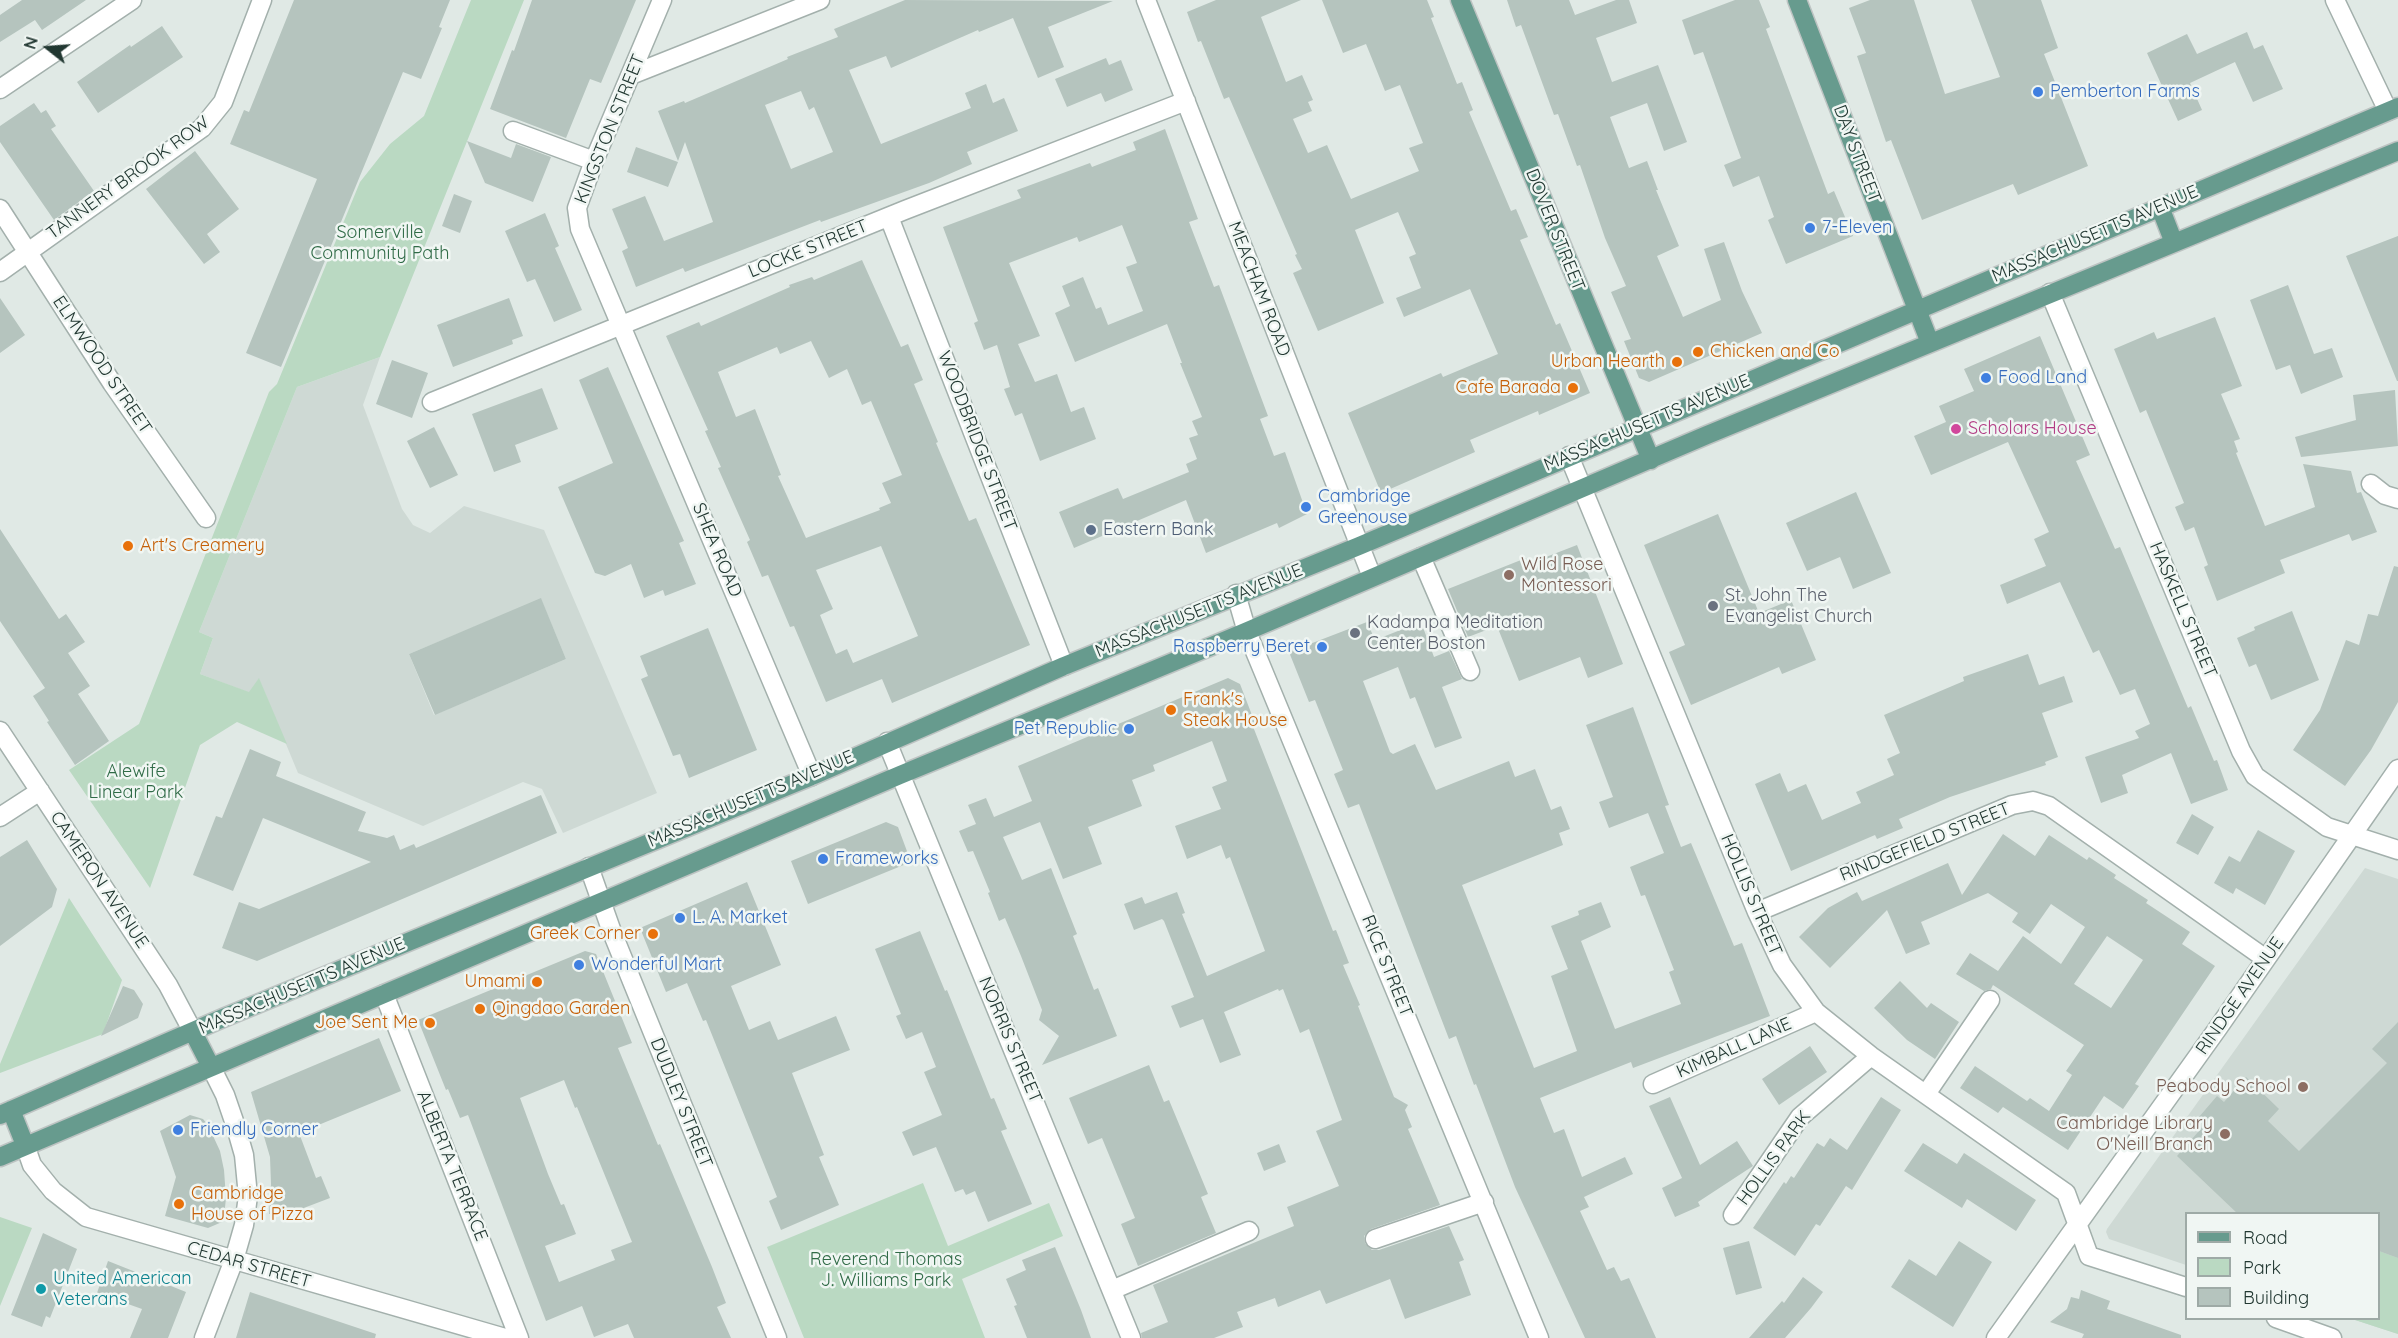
<!DOCTYPE html>
<html>
<head>
<meta charset="utf-8">
<style>
  body { margin:0 }
  #map { position:relative; width:2398px; height:1338px; overflow:hidden; background:#e0e9e5; font-family:Quicksand,sans-serif }
  canvas { display:block }
  .legend { position:absolute; left:2185px; top:1212px; width:195px; height:108px; box-sizing:border-box; background:#f0f6f3; border:2px solid #9eaaa6; margin:0; padding:8px 10px; list-style:none; font-size:18px; color:#223832 }
  .legend li { display:flex; align-items:center; gap:12px; height:30px }
  .legend b { width:30px; border:2px solid #9eaaa6 }
  .north { position:absolute; left:18px; top:18px; width:60px; height:60px; -webkit-text-stroke:4px #f0f6f3; paint-order:stroke; rotate:287deg; font-size:16px; font-weight:700; line-height:24px; text-align:center; color:#223832 }
  .north::after { content:''; display:block; margin:auto; width:21px; height:27px; background:#223832; clip-path:polygon(50% 0,100% 100%,50% 72%,0 100%) }
</style>
</head>
<body>
<div id="map">
<canvas width="2398" height="1338"></canvas>
<ul class="legend">
<li><b style="height:8px;background:#679b8e"></b>Road</li>
<li><b style="height:16px;background:#bad9c2"></b>Park</li>
<li><b style="height:16px;background:#b5c4be"></b>Building</li>
</ul>
<div class="north">N</div>
</div>
<script>
const g = document.querySelector('canvas').getContext('2d');
g.lineJoin = 'round';
function fill(path, color) {
  g.fillStyle = color;
  g.fill(path, 'evenodd');
}
function toPath(rows) {
  const path = new Path2D();
  for (const r of rows) {
    path.moveTo(r[0], r[1]);
    for (let i = 2; i < r.length; i += 2) path.lineTo(r[i], r[i + 1]);
  }
  return path;
}
function trace(path, color, width, dash) {
  g.strokeStyle = color;
  g.lineWidth = width;
  g.lineCap = dash ? 'butt' : 'round';
  g.setLineDash(dash || []);
  g.stroke(path);
}
function label(font, color, halo, rows, align = 'center') {
  g.font = font + ' Quicksand,sans-serif';
  g.lineWidth = 5;
  g.setLineDash([]);
  g.textBaseline = 'middle';
  g.strokeStyle = halo;
  g.fillStyle = color;
  for (const [text, x, y, turn = 0] of rows) {
    g.save();
    g.translate(x, y);
    g.rotate((+turn || 0) * Math.PI / 180);
    g.textAlign = isNaN(turn) ? turn : align;
    if (halo) g.strokeText(text, 0, 0);
    g.fillText(text, 0, 0);
    g.restore();
  }
}
fill(toPath([
  [380,357,363,405,402,509,413,525,430,533,464,506,544,530,657,793,563,833,542,789,523,782,423,826,298,773,259,679,250,693,200,674,213,638,199,632,297,387],
  [541,599,566,659,434,715,409,654],
  [2365,868,2398,879,2398,1334,2352,1319,2378,1318,2378,1214,2186,1214,2186,1265,2109,1239,2106,1232,2107,1229]
]), '#ced9d4');
fill(toPath([
  [471,0,524,0,380,357,297,387,199,632,213,638,200,674,249,692,259,678,287,744,237,722,200,745,150,888,69,770,139,724,269,392,277,384,360,182,390,144,424,116],
  [69,898,122,980,103,1034,0,1073,0,1064],
  [923,1183,948,1246,1049,1203,1063,1236,962,1279,985,1338,804,1338,767,1247],
  [0,1217,32,1228,0,1306],
  [2379,1251,2398,1258,2398,1334,2352,1319,2378,1318]
]), '#bad9c2');
fill(toPath([
  [22,0,86,0,42,30,35,20,0,42,0,15],
  [294,0,450,0,439,27,442,28,421,79,403,72,281,367,246,353,317,179,230,144,244,110,249,112],
  [532,0,636,0,601,83,590,79,566,138,490,109,512,50,514,51],
  [905,0,1113,1,1048,27,1064,67,1038,78,1013,18,979,32,978,30,891,68,886,56,849,70,881,144,971,108,965,93,986,84,993,103,1004,98,1018,131,967,152,972,164,929,183,821,222,820,220,685,272,683,268,636,287,622,251,628,248,612,209,645,196,664,241,713,222,685,142,678,161,658,111,684,101,685,103,788,59,787,57,838,37,834,29],
  [801,91,809,110,814,107,833,152,791,169,765,105],
  [1216,0,1301,0,1261,17,1286,82,1302,75,1313,100,1308,102,1312,111,1293,119,1308,153,1327,145,1351,199,1419,171,1409,148,1423,143,1400,85,1385,91,1366,44,1343,53,1322,0,1427,0,1434,17,1431,18,1457,84,1462,82,1473,110,1469,112,1511,211,1516,209,1528,237,1520,240,1556,325,1560,323,1590,393,1539,415,1538,411,1470,440,1475,452,1381,493,1348,413,1441,373,1443,377,1498,354,1470,289,1404,317,1396,298,1421,288,1409,257,1416,254,1398,212,1355,230,1384,303,1318,331,1293,273,1302,269,1295,255,1297,254,1229,97,1224,99,1201,41,1198,42,1187,12],
  [1507,0,1569,0,1575,15,1616,0,1629,0,1637,23,1596,38,1612,82,1658,65,1687,142,1664,151,1647,103,1610,117,1629,168,1647,161,1658,190,1656,190,1679,246,1657,256,1683,317,1721,300,1704,249,1724,242,1742,291,1762,333,1649,382,1639,378,1624,341,1631,339,1611,292,1626,286,1605,238,1580,165,1577,166,1558,114,1554,115,1521,25,1516,27],
  [1735,0,1759,0,1770,27,1766,29,1828,194,1834,191,1853,236,1786,264,1768,220,1774,217,1759,176,1733,187,1724,165,1741,158,1703,52,1694,55,1682,20],
  [1870,0,1914,0,1945,94,2000,77,1971,0,2041,0,2058,48,2044,54,2088,166,2018,195,2013,184,1922,220,1891,140,1886,142,1857,56,1866,53,1849,8],
  [162,26,183,57,98,113,77,82,130,45,131,47],
  [2247,32,2254,49,2263,45,2283,89,2253,102,2235,62,2190,83,2202,110,2178,121,2147,53,2187,34,2197,54],
  [1106,58,1109,65,1121,60,1133,90,1105,102,1101,93,1067,107,1055,79],
  [34,103,41,113,46,110,56,126,51,129,94,191,54,220,0,142,0,126],
  [1165,129,1198,219,1189,222,1214,287,1219,285,1268,416,1260,419,1274,456,1285,452,1307,514,1279,528,1277,523,1206,553,1186,500,1074,548,1059,512,1118,488,1123,499,1189,472,1186,464,1197,459,1189,438,1198,435,1192,421,1202,417,1180,363,1182,363,1167,324,1075,362,1055,313,1070,306,1062,286,1083,277,1096,309,1101,307,1108,325,1143,311,1126,267,1137,263,1122,225,1079,242,1077,237,1009,263,1040,336,1018,344,1035,382,1057,374,1071,412,1084,407,1096,439,1040,461,1022,413,1015,416,1004,389,1010,387,997,345,984,350,974,323,978,321,943,227,1021,198,1017,190,1090,163,1092,167,1136,150,1133,142],
  [467,141,511,158,516,144,551,157,533,202,485,183],
  [636,147,678,162,668,187,627,172],
  [195,151,239,209,207,234,220,252,204,264,146,189],
  [454,194,472,201,460,233,442,226],
  [545,213,559,246,555,248,582,310,554,322,535,279,527,282,505,231],
  [2398,236,2398,381,2397,381,2346,256],
  [862,260,901,347,908,344,923,380,914,384,938,442,936,443,969,521,976,518,1030,645,892,703,882,679,826,702,794,626,790,627,768,575,762,577,747,542,750,540,718,468,721,467,705,431,708,430,666,336,699,322,701,326,790,287,789,285,812,277,814,280],
  [811,341,829,378,847,369,862,405,871,401,902,475,882,483,891,503,879,508,880,510,806,538,778,476,781,475,755,409,736,417,718,372,777,347,780,354],
  [881,546,918,636,853,663,847,649,836,654,820,615,833,609,816,570],
  [2288,285,2314,354,2332,348,2343,377,2301,394,2290,365,2276,370,2250,300],
  [0,298,25,335,0,353],
  [509,298,523,336,512,340,513,344,453,367,437,325],
  [2215,317,2242,386,2221,394,2240,439,2234,441,2238,452,2236,453,2265,526,2315,507,2303,464,2351,471,2357,493,2361,492,2377,532,2352,541,2349,534,2280,560,2285,573,2217,601,2204,567,2208,565,2194,527,2185,531,2175,507,2184,503,2146,410,2140,413,2114,349,2154,332,2157,339],
  [2040,336,2090,455,2076,461,2115,549,2120,547,2188,708,2191,706,2214,761,2217,760,2228,790,2191,804,2171,753,2122,775,2128,793,2101,803,2085,757,2139,738,2135,731,2150,724,2135,689,2120,695,2099,650,2093,653,2060,582,2007,604,2000,585,2046,566,2034,539,2049,532,2008,442,1931,475,1914,436,1946,422,1939,406,1974,391,1964,369],
  [392,360,428,373,412,418,376,404],
  [608,367,684,541,679,543,696,584,665,596,663,590,644,598,631,564,605,576,595,573,558,487,613,463,579,380],
  [542,388,558,429,515,445,521,462,494,472,472,414],
  [2395,390,2398,446,2301,457,2295,437,2356,420,2353,395],
  [434,427,458,475,430,488,407,441],
  [1856,492,1891,573,1853,589,1840,557,1807,571,1786,523],
  [1718,514,1759,613,1791,600,1816,660,1782,674,1779,667,1691,705,1669,652,1685,645,1644,545],
  [0,529,59,619,66,614,85,642,68,653,90,686,78,694,109,741,75,765,47,722,49,721,33,696,45,688,0,621],
  [1577,545,1623,664,1588,678,1580,657,1519,681,1497,626,1468,637,1448,589,1526,558,1528,564],
  [2394,566,2398,567,2398,702,2371,750,2345,786,2293,750,2320,710,2346,640,2359,645,2368,614,2378,616],
  [541,598,566,659,435,715,409,654],
  [2292,611,2319,680,2271,700,2256,664,2249,667,2237,638,2255,630,2254,627],
  [1367,622,1375,640,1421,622,1434,657,1449,651,1462,679,1442,687,1462,738,1435,748,1415,697,1410,699,1398,667,1363,681,1390,752,1393,754,1415,744,1436,790,1509,761,1515,777,1535,769,1551,810,1561,806,1570,829,1559,833,1563,845,1462,885,1534,1068,1577,1051,1551,976,1568,969,1551,926,1579,915,1578,911,1601,902,1611,927,1581,941,1615,1029,1681,1004,1669,972,1674,970,1645,895,1641,896,1630,867,1664,853,1648,813,1609,828,1599,802,1613,797,1586,725,1633,707,1669,805,1665,806,1681,847,1691,843,1734,946,1742,943,1770,1016,1633,1068,1631,1062,1540,1098,1554,1133,1564,1129,1582,1177,1625,1157,1633,1174,1584,1197,1589,1207,1580,1211,1607,1270,1614,1267,1621,1281,1629,1278,1656,1338,1585,1338,1515,1187,1476,1084,1474,1085,1456,1036,1449,1039,1359,804,1348,808,1334,774,1343,770,1315,700,1309,702,1289,652],
  [708,628,757,750,689,778,680,754,673,756,664,734,641,679,648,676,640,656],
  [2028,654,2039,685,2064,676,2073,702,2042,713,2058,757,2045,762,2046,765,1950,797,1899,819,1903,828,1877,839,1875,835,1791,871,1755,784,1780,773,1788,792,1806,784,1822,820,1861,803,1856,792,1894,775,1887,759,1900,753,1884,715,1964,681,1963,677],
  [1228,678,1240,684,1255,723,1252,724,1333,931,1336,930,1349,963,1343,965,1360,1005,1358,1006,1394,1097,1408,1105,1405,1110,1412,1127,1408,1129,1440,1205,1371,1229,1364,1236,1365,1243,1372,1250,1379,1250,1449,1226,1464,1260,1459,1262,1471,1295,1405,1319,1390,1279,1326,1304,1320,1290,1278,1307,1275,1298,1237,1312,1243,1327,1214,1338,1142,1338,1141,1333,1168,1322,1153,1285,1294,1226,1287,1207,1339,1186,1316,1131,1342,1120,1309,1029,1300,1033,1283,989,1279,991,1278,989,1224,1012,1241,1055,1220,1063,1203,1019,1180,1028,1171,1006,1194,997,1164,921,1162,919,1134,930,1124,904,1142,897,1145,904,1177,892,1185,913,1182,914,1207,976,1265,951,1230,857,1226,859,1221,845,1187,859,1175,826,1221,809,1212,787,1227,781,1212,741,1153,765,1155,771,1132,780,1142,806,1088,827,1102,864,1063,879,1040,822,1003,837,1022,880,1051,868,1077,934,1073,936,1094,990,1098,988,1117,1036,1042,1065,1059,1036,1039,1020,1042,1010,1021,956,1005,918,999,921,988,893,990,892,973,851,968,852,959,831,976,824,968,805,986,798,994,817,1032,801,1018,766],
  [250,749,281,762,276,776,366,812,358,831,387,838,394,835,400,850,414,844,416,848,541,795,557,833,257,961,222,948,239,902,259,909,371,862,263,818,233,891,193,875,216,816,222,818],
  [2192,814,2214,827,2198,855,2176,843],
  [886,822,898,827,911,862,808,904,791,861],
  [2258,830,2295,851,2265,905,2236,888,2233,894,2214,883,2229,856,2240,862],
  [2003,834,2035,856,2049,835,2087,860,2089,857,2116,875,2114,878,2148,900,2146,903,2190,932,2182,944,2215,966,2135,1084,2139,1086,2123,1109,2104,1096,2068,1150,2003,1107,1998,1113,1960,1088,1975,1066,2027,1101,2030,1098,2049,1111,2072,1075,2066,1071,2084,1045,1993,985,1991,989,1984,991,1956,974,1970,953,1998,971,2023,936,2061,964,2085,927,2051,904,2030,934,2012,922,2018,913,1988,893,1921,922,1930,944,1906,954,1887,910,1830,968,1799,937,1828,908,1857,892,1862,901,1948,863,1962,895],
  [2107,936,2143,960,2111,1008,2074,984],
  [27,840,57,889,52,907,0,946,0,857],
  [747,882,781,965,731,986,749,1030,770,1021,778,1040,836,1016,850,1050,792,1073,824,1155,819,1157,839,1205,781,1230,769,1201,777,1197,706,1020,703,1021,687,983,666,992,640,928],
  [920,931,945,991,947,990,991,1099,994,1098,1007,1129,1001,1131,1032,1204,988,1222,975,1191,966,1195,963,1189,955,1192,936,1147,913,1156,902,1132,942,1115,924,1072,936,1067,922,1032,906,1039,896,1016,901,1014,875,949],
  [585,951,596,954,632,1043,618,1048,658,1145,660,1144,712,1267,726,1303,717,1307,731,1338,634,1338,628,1324,594,1337,582,1306,546,1321,468,1115,460,1118,448,1089,446,1090,418,1020],
  [564,1080,575,1108,577,1107,632,1242,611,1250,615,1260,559,1282,545,1246,576,1234,564,1204,561,1205,548,1174,520,1098],
  [1900,981,1927,1008,1931,1003,1959,1022,1935,1059,1907,1040,1874,1008],
  [123,986,134,990,143,1004,138,1018,101,1036],
  [2398,1022,2398,1258,2379,1251,2379,1214,2238,1214,2177,1156,2206,1123,2199,1117,2217,1096,2224,1102,2246,1077,2279,1109,2268,1121,2299,1151,2387,1063,2372,1049],
  [379,1038,401,1091,299,1133,316,1178,321,1176,330,1198,288,1214,269,1214,271,1184,270,1157,251,1092],
  [1810,1046,1827,1072,1779,1105,1762,1079],
  [1149,1065,1164,1102,1169,1100,1208,1194,1201,1197,1216,1233,1138,1266,1121,1224,1135,1218,1102,1138,1088,1144,1069,1098],
  [1670,1097,1700,1165,1737,1141,1753,1166,1698,1202,1700,1206,1675,1217,1662,1188,1682,1178,1649,1106],
  [1881,1097,1901,1110,1852,1190,1846,1186,1820,1226,1816,1224,1795,1256,1753,1228,1784,1182,1786,1184,1791,1176,1794,1178,1817,1143,1824,1147,1830,1138,1847,1150],
  [190,1115,203,1119,208,1125,220,1151,224,1170,226,1198,224,1217,222,1222,208,1228,165,1216,176,1177,160,1131],
  [1923,1143,1957,1164,1964,1153,2036,1200,2016,1231,1967,1199,1962,1208,1904,1171],
  [1279,1144,1286,1162,1264,1171,1257,1153],
  [43,1233,77,1249,50,1318,46,1316,42,1327,11,1315],
  [1749,1241,1762,1288,1736,1295,1723,1248],
  [1959,1241,1992,1262,1953,1327,1891,1287,1909,1259,1936,1276],
  [1055,1247,1081,1310,1091,1338,1027,1338,1014,1306,1017,1305,1006,1279,1026,1270,1022,1260],
  [108,1261,186,1292,168,1338,130,1338,142,1309,97,1293],
  [1803,1277,1823,1292,1811,1308,1785,1338,1749,1338,1782,1301,1784,1303],
  [2081,1290,2110,1301,2107,1309,2181,1335,2181,1338,2082,1338,2084,1334,2050,1322,2067,1309,2071,1297,2079,1299],
  [250,1292,376,1334,375,1338,236,1338]
]), '#b5c4be');
const minor = toPath([
  [662,0,594,161,577,208,580,229,812,776],
  [1146,0,1372,577],
  [2335,0,2388,111],
  [631,75,820,0],
  [0,89,132,0],
  [513,131,594,161],
  [0,209,112,383,206,518],
  [889,217,1064,666],
  [0,272,202,128,223,102,262,0],
  [2050,293,2241,751,2255,776,2327,827,2398,850],
  [432,402,905,210,1186,101],
  [1569,456,1757,912,1782,965,1816,1012,1871,1056,2066,1193,2089,1256,2186,1287],
  [2371,484,2385,495,2398,499],
  [1421,557,1470,671],
  [1236,594,1247,632,1539,1338],
  [0,731,168,985,193,1032],
  [887,742,1131,1338],
  [0,817,40,791],
  [589,867,612,932,777,1338],
  [1757,912,2012,805,2033,801,2049,806,2266,959],
  [384,994,519,1338],
  [1653,1084,1816,1012],
  [1926,1094,1990,1000],
  [25,1145,32,1165,53,1191,86,1217,505,1338],
  [1733,1215,1800,1117,1871,1056],
  [1375,1239,1484,1202],
  [1112,1290,1249,1231],
  [2276,1318,2332,1338],
  [204,1338,234,1260,244,1225,248,1196,244,1155,236,1127,225,1095,211,1067],
  [1996,1338,2218,1028,2398,769]
]);
const major = toPath([
  [1460,0,1651,460],
  [1797,0,1930,343],
  [2160,207,2174,243],
  [193,1032,211,1067],
  [11,1110,25,1145],
  [0,1115,223,1018,812,776,1064,666,1359,546,2398,107],
  [0,1157,900,775,1231,638,1707,435,2398,151]
]);
trace(minor, '#a3b0ac', 21);
trace(major, '#bdc3c2', 21);
trace(minor, '#fff', 18);
trace(major, '#679b8e', 18);
for (const [x, y, r, color] of [
  [2038,92,6,"#3f7fe0"],
  [1810,228,6,"#3f7fe0"],
  [1698,352,6,"#e8710a"],
  [1677,362,6,"#e8710a"],
  [1986,378,6,"#3f7fe0"],
  [1573,388,6,"#e8710a"],
  [1956,429,6,"#d1479c"],
  [1306,507,6,"#3f7fe0"],
  [1091,530,6,"#5c6f8a"],
  [128,546,6,"#e8710a"],
  [1509,575,6,"#8d6e63"],
  [1713,606,6,"#6b7280"],
  [1355,633,6,"#6b7280"],
  [1322,647,6,"#3f7fe0"],
  [1171,710,6,"#e8710a"],
  [1129,729,6,"#3f7fe0"],
  [823,859,6,"#3f7fe0"],
  [680,918,6,"#3f7fe0"],
  [653,934,6,"#e8710a"],
  [579,965,6,"#3f7fe0"],
  [537,982,6,"#e8710a"],
  [480,1009,6,"#e8710a"],
  [430,1023,6,"#e8710a"],
  [2303,1087,6,"#8d6e63"],
  [178,1130,6,"#3f7fe0"],
  [2225,1134,6,"#8d6e63"],
  [179,1204,6,"#e8710a"],
  [41,1289,6,"#0f9aa8"]
]) {
  const dot = new Path2D();
  dot.arc(x, y, r, 0, 2 * Math.PI);
  g.fillStyle = color;
  g.fill(dot);
  trace(dot, '#f0f6f3', 2);
}
label('18px', '#366cbe', '#f0f6f3', [
  ["Pemberton Farms",2050,92],
  ["7-Eleven",1822,228],
  ["Food Land",1998,378],
  ["Cambridge",1318,497],
  ["Greenouse",1318,518],
  ["Raspberry Beret",1310,647,"right"],
  ["Pet Republic",1117,729,"right"],
  ["Frameworks",835,859],
  ["L. A. Market",692,918],
  ["Wonderful Mart",591,965],
  ["Friendly Corner",190,1130]
], 'left');
label('18px', '#223832', '#f0f6f3', [
  ["KINGSTON STREET",610,129,-68],
  ["DAY STREET",1857,154,69],
  ["TANNERY BROOK ROW",128,178,-36],
  ["DOVER STREET",1555,230,68],
  ["MASSACHUSETTS AVENUE",2095,234,-23],
  ["LOCKE STREET",808,249,-22],
  ["MEACHAM ROAD",1259,289,69],
  ["ELMWOOD STREET",102,365,56],
  ["MASSACHUSETTS AVENUE",1647,423,-23],
  ["WOODBRIDGE STREET",977,441,69],
  ["SHEA ROAD",717,550,67],
  ["HASKELL STREET",2183,610,67],
  ["MASSACHUSETTS AVENUE",1199,611,-22],
  ["MASSACHUSETTS AVENUE",751,799,-23],
  ["RINDGEFIELD STREET",1925,842,-22],
  ["CAMERON AVENUE",99,880,56],
  ["HOLLIS STREET",1751,895,67],
  ["RICE STREET",1387,966,68],
  ["MASSACHUSETTS AVENUE",302,986,-23],
  ["RINDGE AVENUE",2240,996,-55],
  ["NORRIS STREET",1010,1040,67],
  ["KIMBALL LANE",1734,1048,-24],
  ["DUDLEY STREET",681,1103,68],
  ["HOLLIS PARK",1774,1158,-54],
  ["ALBERTA TERRACE",452,1166,68],
  ["CEDAR STREET",249,1265,16]
]);
label('18px', '#306b47', '#f0f6f3', [
  ["Somerville",380,233],
  ["Community Path",380,254],
  ["Alewife",136,772],
  ["Linear Park",136,793],
  ["Reverend Thomas",886,1260],
  ["J. Williams Park",886,1281]
]);
label('18px', '#c56008', '#f0f6f3', [
  ["Chicken and Co",1710,352],
  ["Urban Hearth",1665,362,"right"],
  ["Cafe Barada",1561,388,"right"],
  ["Art's Creamery",140,546],
  ["Frank's",1183,700],
  ["Steak House",1183,721],
  ["Greek Corner",641,934,"right"],
  ["Umami",525,982,"right"],
  ["Qingdao Garden",492,1009],
  ["Joe Sent Me",418,1023,"right"],
  ["Cambridge",191,1194],
  ["House of Pizza",191,1215]
], 'left');
label('18px', '#b23c85', '#f0f6f3', [
  ["Scholars House",1968,429]
], 'left');
label('18px', '#4e5e75', '#f0f6f3', [
  ["Eastern Bank",1103,530]
], 'left');
label('18px', '#785e54', '#f0f6f3', [
  ["Wild Rose",1521,565,"left"],
  ["Montessori",1521,586,"left"],
  ["Peabody School",2291,1087],
  ["Cambridge Library",2213,1124],
  ["O'Neill Branch",2213,1145]
], 'right');
label('18px', '#5b616d', '#f0f6f3', [
  ["St. John The",1725,596],
  ["Evangelist Church",1725,617],
  ["Kadampa Meditation",1367,623],
  ["Center Boston",1367,644]
], 'left');
label('18px', '#0d838f', '#f0f6f3', [
  ["United American",53,1279],
  ["Veterans",53,1300]
], 'left');
</script>
</body>
</html>
